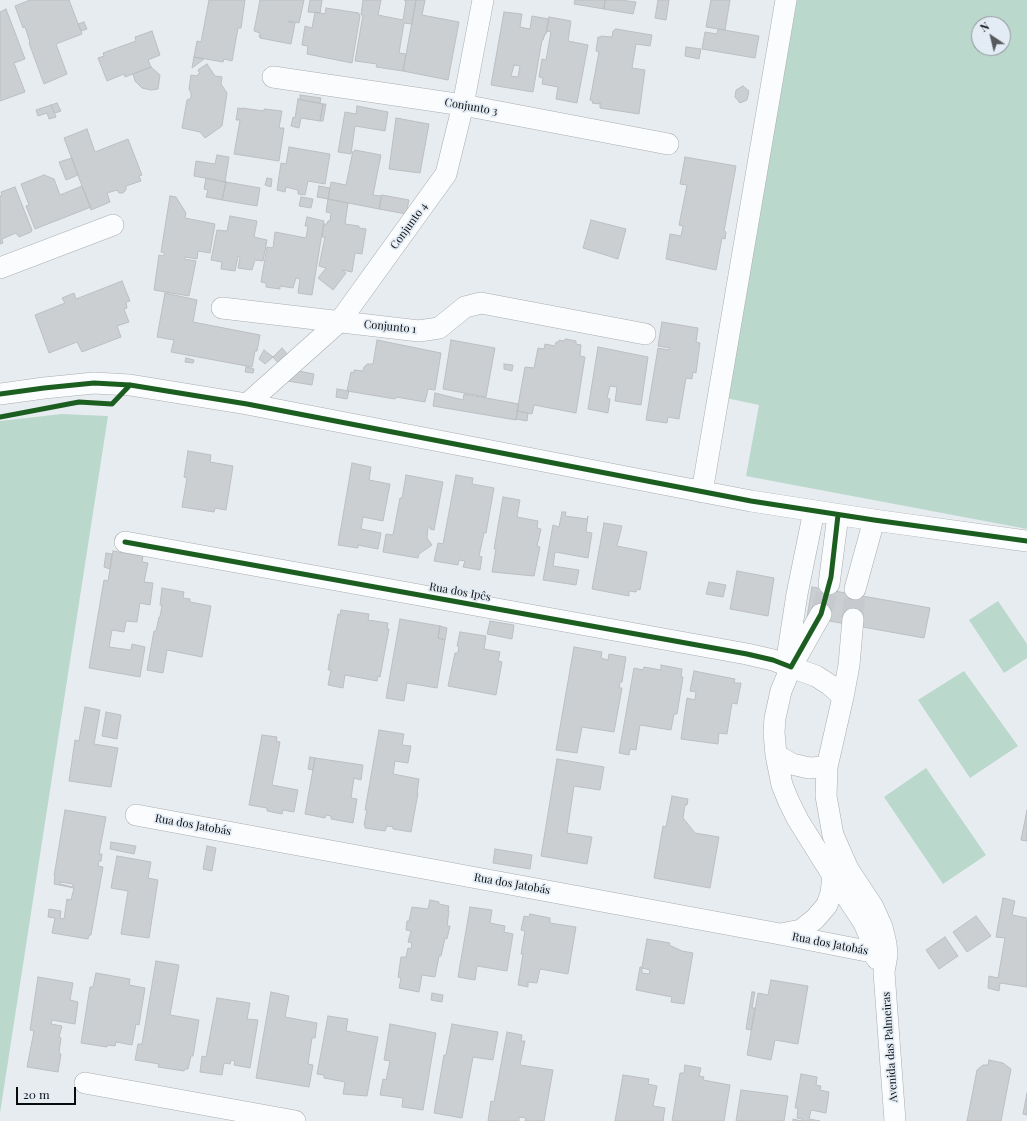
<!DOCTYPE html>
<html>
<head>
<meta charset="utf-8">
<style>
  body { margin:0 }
  #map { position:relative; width:1027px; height:1121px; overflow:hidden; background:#e7ecf0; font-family:"Playfair Display",serif }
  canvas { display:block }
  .north { position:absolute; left:971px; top:16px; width:40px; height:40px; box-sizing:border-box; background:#e3ecf4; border:1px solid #8c9298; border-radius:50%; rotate:325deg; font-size:11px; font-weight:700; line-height:16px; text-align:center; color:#090c0e }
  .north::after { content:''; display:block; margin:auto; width:14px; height:18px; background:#575a5d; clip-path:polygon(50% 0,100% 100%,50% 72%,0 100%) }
  .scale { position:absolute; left:16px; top:1087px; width:60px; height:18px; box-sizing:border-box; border:2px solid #090c0e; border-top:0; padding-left:5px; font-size:12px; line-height:14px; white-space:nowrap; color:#090c0e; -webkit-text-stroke:3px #e3ecf4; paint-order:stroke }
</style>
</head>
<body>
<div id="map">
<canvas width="1027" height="1121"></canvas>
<div class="north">N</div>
<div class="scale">20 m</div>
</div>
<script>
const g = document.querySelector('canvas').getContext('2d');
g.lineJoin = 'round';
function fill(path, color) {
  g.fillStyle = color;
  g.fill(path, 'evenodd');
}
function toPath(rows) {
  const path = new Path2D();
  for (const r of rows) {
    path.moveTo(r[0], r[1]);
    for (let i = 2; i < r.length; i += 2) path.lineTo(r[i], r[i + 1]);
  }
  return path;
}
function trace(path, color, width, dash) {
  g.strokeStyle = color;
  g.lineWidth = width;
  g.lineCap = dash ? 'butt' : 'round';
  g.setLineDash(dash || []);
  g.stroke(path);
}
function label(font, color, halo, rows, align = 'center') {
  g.font = font + ' "Playfair Display",serif';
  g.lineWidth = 3.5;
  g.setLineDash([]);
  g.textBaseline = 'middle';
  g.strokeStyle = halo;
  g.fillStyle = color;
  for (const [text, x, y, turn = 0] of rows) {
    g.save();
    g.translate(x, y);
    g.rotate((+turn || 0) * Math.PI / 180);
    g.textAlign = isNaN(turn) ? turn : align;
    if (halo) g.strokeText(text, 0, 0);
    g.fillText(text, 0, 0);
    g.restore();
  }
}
fill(toPath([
  [797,0,1027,0,1027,529,746,476,759,405,726,398],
  [979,24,1003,24,1003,48,979,48],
  [62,414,108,416,0,1113,0,421],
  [998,601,1027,644,1027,658,1004,673,969,620],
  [964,671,1018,746,970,778,918,700],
  [926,768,986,855,943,884,884,797]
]), '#bbd8cc');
const building = toPath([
  [30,0,69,0,82,34,56,44,67,74,44,84,29,43,30,42,25,27,23,28,15,6,30,0],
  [209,0,245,0,241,28,238,28,232,61,224,59,223,62,194,57,197,41,201,42,209,0],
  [260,0,304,0,299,23,289,21,288,22,295,23,291,44,260,38,261,37,259,37,260,33,254,31,260,0],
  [310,0,322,0,320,13,308,12,310,0],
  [363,0,381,0,378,15,403,20,406,1,404,0,416,0,412,24,404,23,399,53,406,54,403,71,376,67,377,64,355,61,363,15,361,15,363,0],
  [416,0,425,0,422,15,459,22,448,80,403,71,416,0],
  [575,0,605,0,604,9,574,4,575,0],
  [605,0,620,0,636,2,633,14,604,9,605,0],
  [658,0,669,0,666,20,655,18,658,0],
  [711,0,730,0,725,30,706,27,711,0],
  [326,8,359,13,359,15,360,16,352,63,307,54,308,46,302,45,305,26,312,28,315,12,325,14,326,8],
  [6,9,25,59,14,63,25,92,0,101,0,12,6,9],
  [504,12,522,14,520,27,530,29,532,16,549,19,546,34,545,34,543,40,542,40,533,92,491,85,504,12],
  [514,65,520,66,518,77,511,76,514,65],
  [549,17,571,21,568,41,588,45,577,103,556,99,558,87,542,84,543,78,539,77,542,59,546,60,551,32,546,31,549,17],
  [84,22,87,29,81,31,78,24,84,22],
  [616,29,652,35,650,46,636,44,632,68,645,70,639,114,600,108,600,102,599,104,592,103,593,101,590,100,599,52,596,51,598,37,601,37,601,36,612,37,613,31,616,29],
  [718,29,759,36,755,58,702,49,705,32,717,34,718,29],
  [152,31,160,55,148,60,151,67,125,77,124,74,107,81,98,58,104,56,103,53,136,41,135,37,152,31],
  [686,47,701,49,699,59,685,56,686,47],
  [194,57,204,59,192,68,194,57],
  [207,64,215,76,222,77,221,84,227,93,222,126,205,138,200,132,182,128,187,100,191,98,191,93,189,89,191,75,196,76,200,73,198,71,199,69,207,64],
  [151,67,160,75,158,89,151,90,142,88,135,81,133,74,151,67],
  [743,86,749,91,747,100,740,103,735,97,736,90,743,86],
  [300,95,321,98,320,103,300,100,300,95],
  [298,99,323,104,320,121,301,118,299,128,291,126,293,117,295,118,298,99],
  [57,103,61,111,55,113,51,105,57,103],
  [323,104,326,104,323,121,320,121,323,104],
  [51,105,56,117,49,119,47,113,38,116,36,110,51,105],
  [357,106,388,112,385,131,355,126,351,154,338,152,345,112,356,114,357,106],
  [238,108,242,109,242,108,264,111,264,109,282,111,279,128,284,128,279,161,234,154,240,120,236,120,238,108],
  [396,118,429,124,420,173,389,169,396,118],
  [87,129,95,152,128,139,142,175,139,176,141,181,126,186,126,190,123,193,119,193,117,190,107,193,110,202,91,210,64,138,87,129],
  [289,147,330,154,325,184,308,181,305,195,298,194,298,190,286,187,285,192,277,190,281,163,286,164,289,147],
  [355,150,381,155,373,195,381,196,379,209,328,199,331,182,346,185,353,151,354,152,355,150],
  [217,155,229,157,225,182,194,176,196,161,215,164,217,155],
  [685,157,736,166,724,231,726,232,725,239,722,238,716,270,666,259,670,234,681,236,683,226,679,225,687,185,680,184,685,157],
  [72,158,78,175,66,180,59,162,72,158],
  [44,175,54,179,60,195,82,186,91,207,35,229,26,206,29,205,21,184,44,175],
  [206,178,226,182,222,200,206,197,208,190,204,189,206,178],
  [267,178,272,179,271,187,265,185,267,178],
  [226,182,260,188,257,206,222,200,226,182],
  [319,186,330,188,328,199,317,197,319,186],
  [15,187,32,230,31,232,19,237,16,233,2,239,3,243,0,244,0,196,2,195,1,192,15,187],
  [382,195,409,200,406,214,379,209,382,195],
  [170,196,176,197,186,213,185,218,215,224,210,253,198,251,197,259,185,257,184,259,196,261,189,296,154,290,159,255,163,256,165,253,161,252,170,196],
  [301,197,313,199,311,208,299,206,301,197],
  [328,199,348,203,345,224,359,226,359,228,366,229,362,254,355,253,352,272,342,270,346,273,333,290,318,278,326,268,319,266,325,237,322,237,324,224,327,224,328,221,330,221,331,213,326,212,328,199],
  [230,216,257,221,254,237,267,240,263,261,255,260,252,270,238,268,240,257,238,256,235,271,221,269,222,262,211,260,217,230,227,231,230,216],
  [307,217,324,221,312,295,298,293,300,279,296,278,293,288,280,286,280,289,266,287,266,283,261,282,267,247,273,248,275,232,306,238,308,226,305,226,307,217],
  [591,220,626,229,618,259,583,248,591,220],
  [122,281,130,301,126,302,127,308,124,309,129,322,117,326,121,337,82,352,77,342,49,353,35,315,65,303,62,298,74,293,76,299,122,281],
  [165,293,197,300,193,322,260,335,257,351,255,351,252,367,171,352,174,340,157,337,165,293],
  [662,322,698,328,696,342,700,343,696,373,693,372,692,379,686,378,679,419,668,417,667,423,646,420,658,348,669,350,670,348,658,346,662,322],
  [566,339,576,341,576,344,581,345,580,356,585,357,576,413,534,405,532,414,517,411,525,367,534,368,538,348,544,349,545,344,555,346,556,342,559,342,559,340,563,341,566,339],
  [377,340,441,353,435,390,428,389,425,402,396,397,395,399,347,391,351,372,354,373,354,370,363,371,364,367,367,364,373,364,377,340],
  [451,340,495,348,486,397,443,389,451,340],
  [598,347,648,357,641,405,615,401,617,387,610,386,607,398,610,399,608,413,588,409,598,347],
  [282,348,294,362,294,370,314,374,312,385,281,380,283,369,273,357,282,348],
  [264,350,273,357,265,364,259,359,264,350],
  [186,358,194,360,193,363,185,362,186,358],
  [504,364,513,365,512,371,504,369,504,364],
  [246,367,254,369,253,373,245,372,246,367],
  [337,389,349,391,347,399,336,397,337,389],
  [435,393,463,400,464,394,519,404,516,420,433,406,435,393],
  [517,411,528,413,527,421,516,419,517,411],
  [188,451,211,455,210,462,233,466,226,510,215,508,214,512,182,507,187,478,184,477,188,451],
  [352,463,371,467,369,480,390,484,383,521,363,517,361,529,381,533,378,549,358,545,358,548,338,545,352,463],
  [406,475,443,482,434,530,430,529,431,527,428,527,427,538,432,545,419,554,418,558,383,552,386,534,393,535,400,498,402,498,406,475],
  [456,475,473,478,472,484,494,488,486,533,484,533,479,556,482,557,480,570,463,567,465,561,459,560,458,565,434,561,438,543,443,544,456,475],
  [503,497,520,500,517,517,538,521,537,528,541,529,537,546,540,547,534,576,492,572,496,549,494,549,503,497],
  [562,512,566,512,565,516,587,519,588,516,586,532,592,533,588,558,555,552,553,566,579,570,576,585,543,580,553,525,559,527,562,512],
  [604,523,622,526,617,546,647,552,640,590,637,589,636,592,629,591,629,596,592,589,604,523],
  [113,551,143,556,142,562,148,563,144,582,153,583,150,605,140,603,137,622,126,621,124,632,112,630,109,647,131,650,132,644,145,647,140,677,89,668,104,580,108,581,113,551],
  [106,553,112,554,110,569,104,567,106,553],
  [737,571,774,578,768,616,730,609,737,571],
  [709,582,726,585,723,597,706,594,709,582],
  [812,587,930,608,924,638,807,617,812,587],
  [162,588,184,592,183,598,190,599,190,602,211,606,202,657,167,650,163,673,147,670,154,631,156,631,159,617,160,617,162,605,160,605,162,588],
  [341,610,369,614,368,620,388,623,387,629,389,629,380,677,378,676,377,681,345,675,343,688,328,685,331,670,328,670,338,614,340,615,341,610],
  [400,619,440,626,438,638,445,640,437,688,407,683,404,701,386,698,400,619],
  [490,621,514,625,512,639,487,634,490,621],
  [440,626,447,628,445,640,438,638,440,626],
  [460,632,486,636,484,649,500,652,498,661,502,662,496,695,448,686,455,653,458,653,458,652,459,647,457,646,460,632],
  [574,647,602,652,601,658,608,660,609,654,626,657,622,682,620,682,619,688,622,688,614,732,582,727,577,753,556,750,574,647],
  [661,665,682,669,681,677,683,677,677,714,674,714,671,730,640,725,636,750,630,749,629,755,619,753,634,668,643,670,644,667,661,670,661,665],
  [694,671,735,679,734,683,741,683,737,704,732,703,727,734,719,733,718,744,681,739,687,698,695,700,696,692,690,691,694,671],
  [85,707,100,710,94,744,118,748,111,787,69,781,75,740,79,741,85,707],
  [106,712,121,715,117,739,102,736,106,712],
  [379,730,404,734,402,745,411,746,408,763,395,761,393,774,419,779,417,793,418,793,411,832,393,829,393,827,387,826,385,831,365,828,365,825,364,825,367,810,365,810,379,730],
  [262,735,277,737,276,741,280,742,272,785,298,790,294,812,283,810,282,814,267,811,267,808,249,805,262,735],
  [310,757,315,758,313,770,308,769,310,757],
  [315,758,363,765,361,780,354,778,351,798,357,799,353,823,331,819,331,816,326,815,325,818,305,814,315,758],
  [557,759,604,767,600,790,574,786,567,833,592,837,587,864,541,856,557,759],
  [672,796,688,799,687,805,685,805,683,818,695,833,719,837,710,888,654,878,663,826,666,827,672,796],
  [65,810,106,817,99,854,102,854,101,861,99,861,98,866,103,867,91,935,89,935,88,939,52,933,55,918,48,917,49,909,61,911,60,918,64,919,67,899,71,900,74,888,54,884,55,876,54,876,65,810],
  [60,882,73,884,73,887,60,884,60,882],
  [1027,810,1027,841,1021,840,1027,810],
  [111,842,136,846,134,854,110,849,111,842],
  [207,846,216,848,212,871,203,869,207,846],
  [495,849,532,855,530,869,493,863,495,849],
  [117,856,151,862,148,878,158,880,149,938,121,934,128,891,111,888,117,856],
  [1003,898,1015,901,1012,915,1027,918,1027,987,1000,983,999,991,988,988,989,976,998,978,1005,938,996,937,1003,898],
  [430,900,439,902,439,904,449,906,448,911,449,911,447,926,450,926,447,939,445,938,441,956,439,956,435,977,422,975,419,992,399,988,401,978,398,977,401,957,406,957,408,948,411,949,412,943,408,942,411,931,406,930,407,921,409,921,412,907,428,909,430,900],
  [470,907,492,910,490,923,505,926,504,932,513,934,507,971,477,966,475,980,458,977,470,907],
  [530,914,550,918,550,923,576,927,568,974,540,969,537,983,528,982,528,987,518,985,523,954,521,954,525,931,521,930,524,916,529,917,530,914],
  [976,916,991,936,967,952,953,932,976,916],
  [945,937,958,956,939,969,926,950,945,937],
  [647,939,670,943,669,945,682,951,693,953,684,1004,671,1002,672,997,636,990,640,967,642,967,647,939],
  [642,968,650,970,649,974,642,973,642,968],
  [156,961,179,965,170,1015,199,1020,193,1056,191,1056,188,1069,185,1069,184,1071,158,1067,159,1064,135,1060,138,1044,142,1044,156,961],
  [96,973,130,979,129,985,145,988,139,1025,136,1024,132,1045,116,1042,115,1046,107,1045,107,1047,81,1043,90,987,93,987,96,973],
  [38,977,73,983,70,1000,78,1002,75,1024,52,1020,51,1024,62,1026,59,1037,61,1038,59,1053,61,1054,58,1072,27,1067,34,1031,30,1030,38,977],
  [771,980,808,986,798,1044,775,1040,771,1060,747,1055,758,993,768,995,771,980],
  [271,992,289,996,285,1017,317,1023,315,1038,312,1038,308,1064,313,1065,309,1087,256,1078,271,992],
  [752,992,755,992,752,1008,755,1008,751,1030,746,1029,752,992],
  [432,993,443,995,442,1002,431,1000,432,993],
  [217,998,250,1003,247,1019,258,1020,250,1068,234,1065,235,1061,231,1060,230,1064,224,1063,222,1075,200,1072,202,1056,206,1057,217,998],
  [328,1016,348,1019,346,1031,378,1037,367,1096,343,1094,345,1082,324,1078,324,1075,317,1074,328,1016],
  [390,1024,436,1033,423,1110,402,1107,403,1098,380,1095,383,1079,386,1080,390,1061,384,1060,390,1024],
  [452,1024,498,1032,493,1060,473,1057,462,1118,434,1113,444,1055,446,1055,452,1024],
  [507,1032,522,1035,521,1041,525,1041,520,1065,553,1070,544,1121,525,1121,526,1118,519,1117,519,1121,488,1121,491,1101,494,1102,507,1032],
  [989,1060,1003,1063,1011,1069,1001,1121,967,1121,977,1070,983,1065,988,1065,989,1060],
  [685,1065,701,1068,699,1076,704,1077,703,1080,730,1085,724,1121,672,1121,680,1073,684,1073,685,1065],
  [801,1074,817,1077,816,1085,821,1086,820,1090,829,1092,826,1113,811,1110,809,1119,820,1121,793,1121,793,1119,802,1121,802,1119,797,1118,798,1108,795,1108,801,1074],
  [623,1075,649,1079,648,1084,657,1086,653,1106,665,1108,663,1121,615,1121,623,1075],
  [741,1090,788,1096,784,1121,736,1121,741,1090],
  [1027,1093,1027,1115,1023,1114,1027,1093]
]);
fill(building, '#cbcfd2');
trace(building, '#bcbfc2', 1);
trace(toPath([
  [821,614,829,584],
  [853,619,855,589]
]), '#c6cace', 21, [21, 10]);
const minor = toPath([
  [273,77,463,105,668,144],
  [0,268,113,225],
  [222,308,419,331,439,328,465,307,481,303,645,334],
  [0,394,44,388,94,383,130,385,247,404,751,501,874,520,1027,541],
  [247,404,340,321,446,174,463,105,483,0],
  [702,492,786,0],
  [125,542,747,654,773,660,791,667,821,614],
  [829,584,838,515],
  [855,589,874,520],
  [786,665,797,594,814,511],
  [843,697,849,665,853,619],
  [776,755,792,764,809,768,827,767,843,697,830,685,816,676,791,667,781,691,775,718,774,732,776,755,782,785,789,802,798,820,833,876,831,893,827,905,815,919,801,930,781,934],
  [827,767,826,796,833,835,848,869,873,907,882,927,886,944,887,955,884,972,895,1121],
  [136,815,780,934,887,955],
  [833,876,864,923,869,935,873,953,877,959],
  [85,1083,295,1121]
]);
trace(minor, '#a9adb0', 22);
trace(minor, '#fbfcfd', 21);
trace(toPath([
  [0,394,44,388,94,383,130,385,247,404,751,501,874,520,1027,541],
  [0,417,79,402,112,404,130,385],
  [125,542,747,654,773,660,791,667,821,614,831,577,838,515]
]), '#1b5e20', 5);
label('11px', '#090c0e', '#e3ecf4', [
  ["Conjunto 3",471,107,10],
  ["Conjunto 4",409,226,-54],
  ["Conjunto 1",390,327,6],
  ["Rua dos Ipês",460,592,10],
  ["Rua dos Jatobás",193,825,10],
  ["Rua dos Jatobás",512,884,10],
  ["Rua dos Jatobás",830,944,11],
  ["Avenida das Palmeiras",890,1047,-94]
]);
</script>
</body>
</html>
